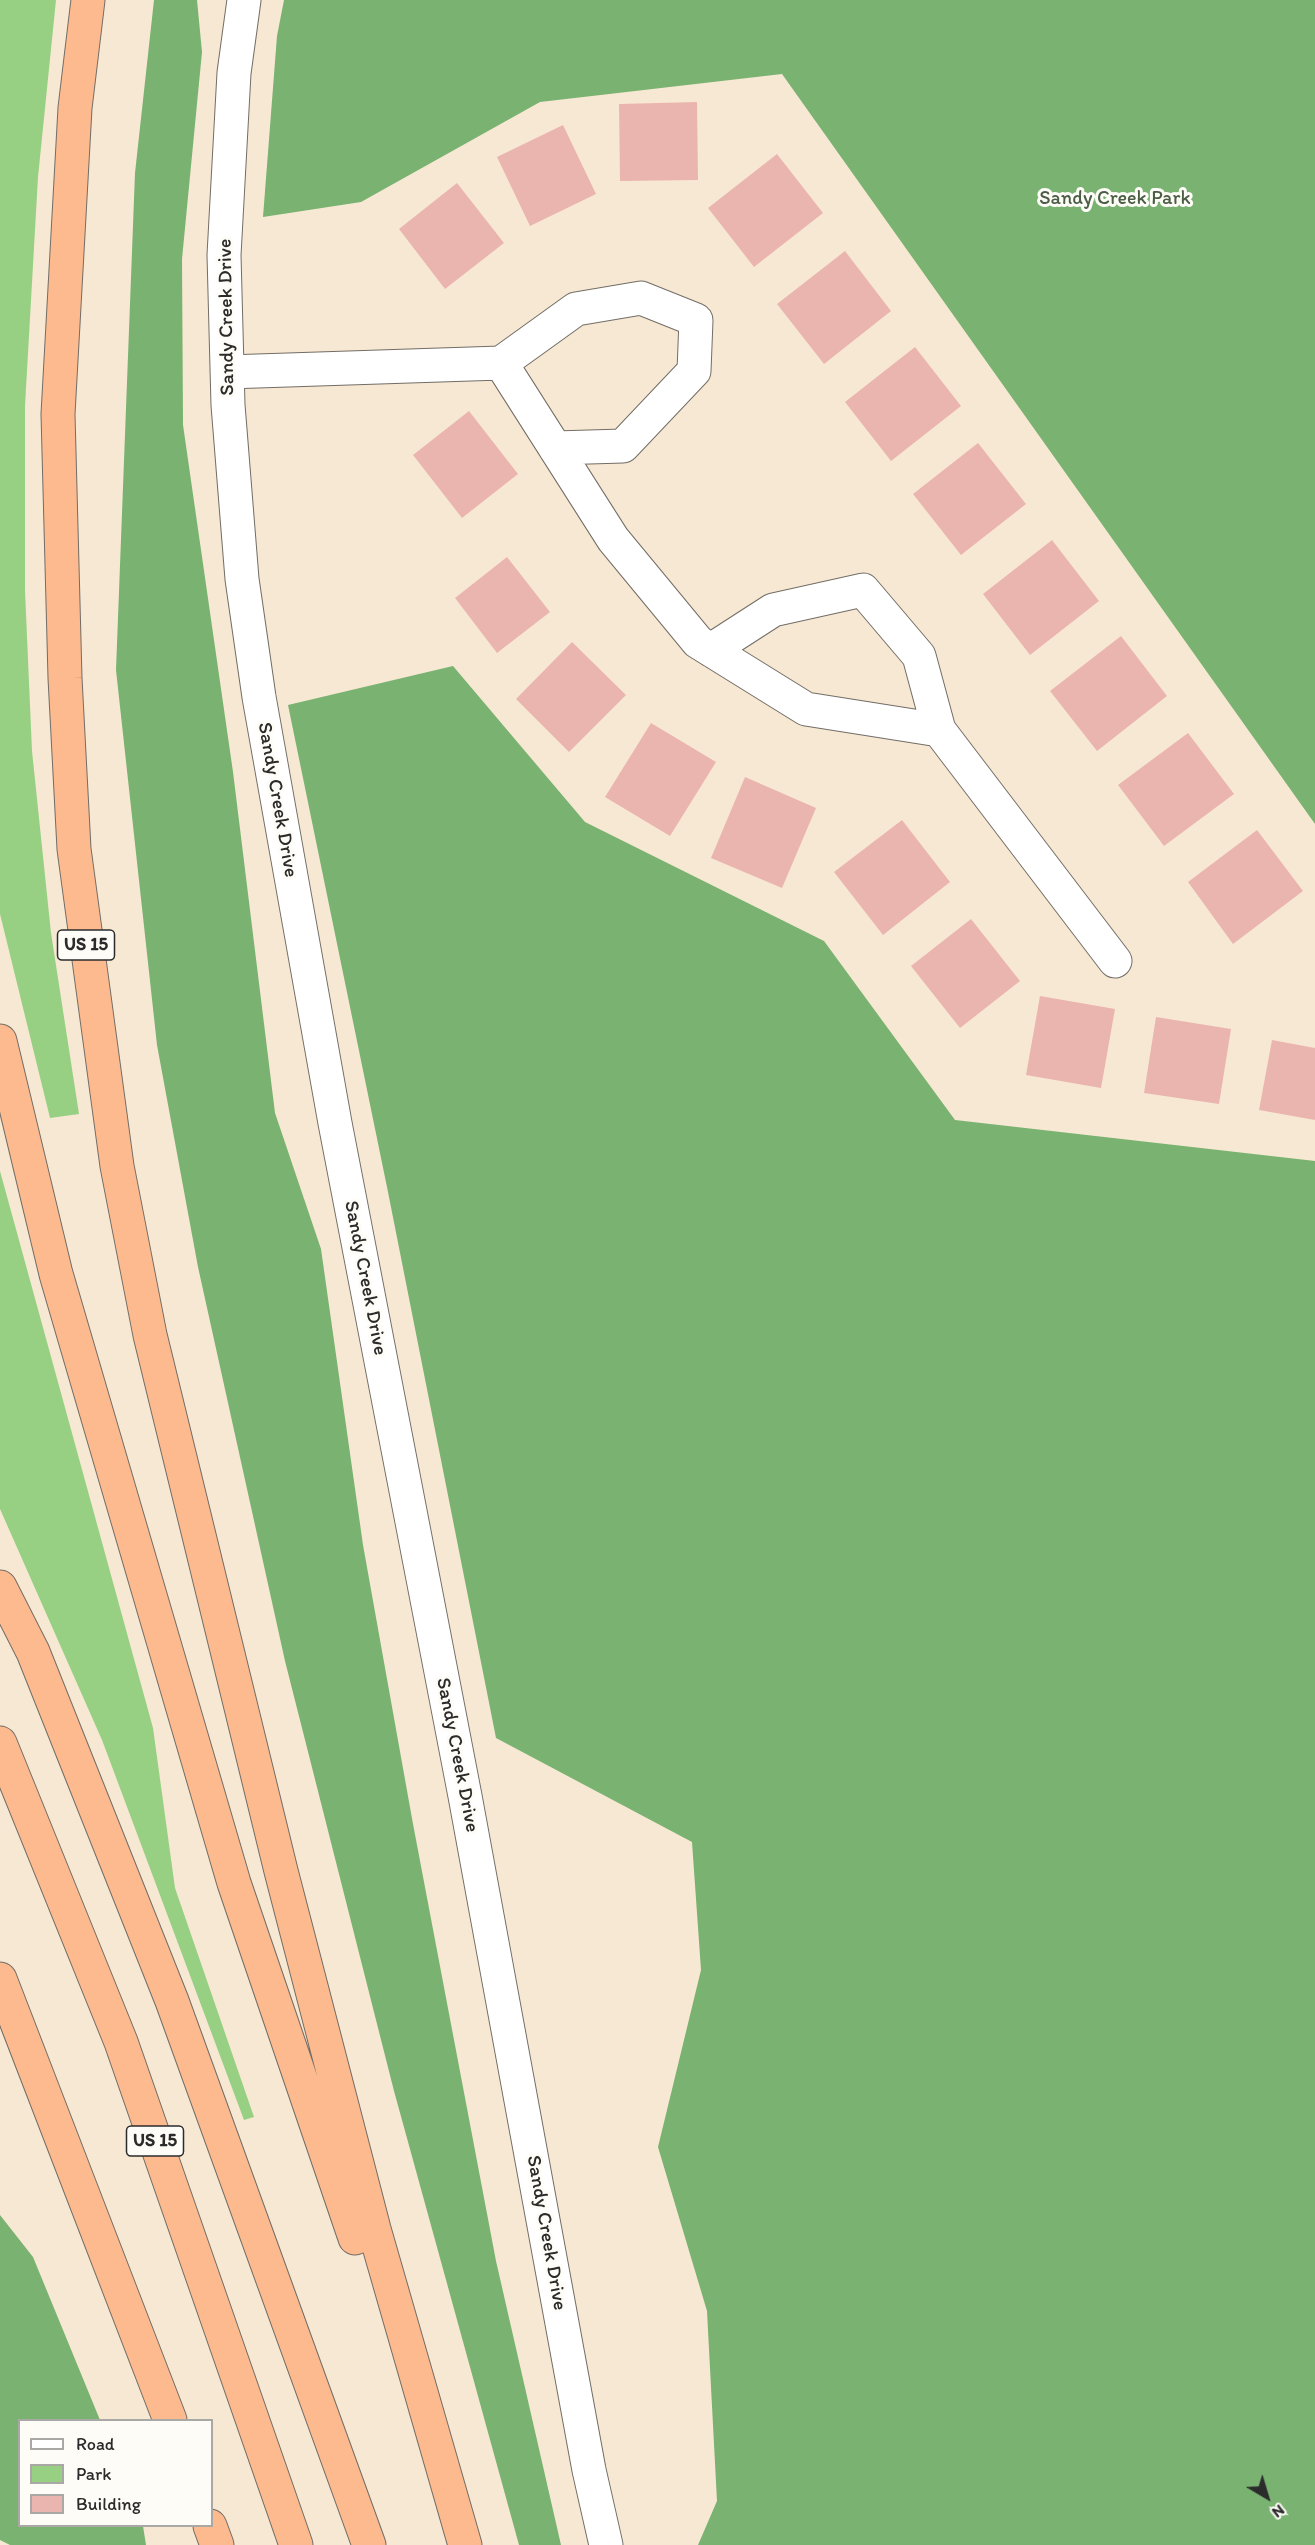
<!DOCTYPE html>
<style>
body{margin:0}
#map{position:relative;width:1315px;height:2545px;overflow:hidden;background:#f7e8d3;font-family:Itim,sans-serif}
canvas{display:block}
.legend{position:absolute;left:18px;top:2419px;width:195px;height:108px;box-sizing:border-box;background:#fdfcf7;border:2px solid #a9a8a5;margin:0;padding:8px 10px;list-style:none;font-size:18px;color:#2b2b2b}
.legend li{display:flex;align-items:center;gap:12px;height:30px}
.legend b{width:30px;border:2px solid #a9a8a5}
.north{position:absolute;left:1237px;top:2467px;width:60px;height:60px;-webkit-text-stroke:4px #fdfcf7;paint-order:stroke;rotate:142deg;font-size:16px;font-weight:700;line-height:24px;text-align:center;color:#2b2b2b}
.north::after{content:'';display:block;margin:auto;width:21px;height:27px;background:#2b2b2b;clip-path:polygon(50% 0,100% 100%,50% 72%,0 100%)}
</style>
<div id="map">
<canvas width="1315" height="2545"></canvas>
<ul class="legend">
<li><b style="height:8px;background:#fff"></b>Road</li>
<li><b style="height:16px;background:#97d083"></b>Park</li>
<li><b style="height:16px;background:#ebb5af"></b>Building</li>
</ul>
<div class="north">N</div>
</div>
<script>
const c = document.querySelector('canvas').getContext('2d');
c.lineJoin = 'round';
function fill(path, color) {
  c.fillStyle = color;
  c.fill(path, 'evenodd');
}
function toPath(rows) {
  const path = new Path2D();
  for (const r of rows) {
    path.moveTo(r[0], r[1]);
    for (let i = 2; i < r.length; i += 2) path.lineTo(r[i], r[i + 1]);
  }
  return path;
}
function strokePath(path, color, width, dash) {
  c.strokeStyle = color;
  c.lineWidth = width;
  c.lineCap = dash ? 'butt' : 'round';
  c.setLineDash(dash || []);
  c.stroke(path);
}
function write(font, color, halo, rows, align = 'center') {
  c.font = font + ' Itim,sans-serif';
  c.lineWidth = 6;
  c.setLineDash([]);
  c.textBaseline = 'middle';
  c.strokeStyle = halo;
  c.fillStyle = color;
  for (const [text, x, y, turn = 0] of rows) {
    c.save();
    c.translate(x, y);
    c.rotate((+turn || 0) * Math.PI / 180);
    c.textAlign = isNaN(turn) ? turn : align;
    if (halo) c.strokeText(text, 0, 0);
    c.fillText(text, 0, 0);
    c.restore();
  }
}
const green = toPath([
 [0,0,56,0,38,177,25,406,25,591,32,751,51,933,79,1114,50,1118,0,914],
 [0,1171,153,1728,175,1888,254,2117,244,2120,102,1740,0,1509]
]);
const forest = toPath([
 [154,0,197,0,202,52,182,259,183,425,233,772,275,1113,321,1249,363,1545,413,1824,496,2261,561,2545,519,2545,394,2091,285,1661,198,1267,157,1045,116,670,135,173],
 [284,0,1315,0,1315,824,782,74,540,102,361,202,263,217,277,36],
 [453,666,585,822,824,941,955,1120,1315,1161,1315,2545,698,2545,717,2501,707,2311,658,2147,701,1970,692,1842,496,1738,388,1192,288,705],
 [0,2215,33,2257,100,2420,20,2420,20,2526,143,2526,146,2545,10,2545,0,2540]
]);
const building = toPath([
 [697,102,698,180,620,181,619,104],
 [563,125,596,194,530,226,497,157],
 [777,154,823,213,754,267,708,208],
 [457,183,504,243,445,289,399,229],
 [845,251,891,311,824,364,777,304],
 [915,347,961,406,891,461,845,402],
 [469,411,518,474,462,518,413,455],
 [978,443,1026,504,961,555,913,494],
 [1052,540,1099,601,1030,655,983,594],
 [507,557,550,612,497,653,455,598],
 [1121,636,1167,696,1097,751,1050,691],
 [572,642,626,695,569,752,516,699],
 [651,723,716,762,670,836,605,797],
 [1188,733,1234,794,1164,846,1118,785],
 [745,777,816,808,782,888,711,858],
 [902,820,950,882,883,935,834,872],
 [1257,830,1303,891,1233,944,1188,882],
 [971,919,1020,981,960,1028,911,966],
 [1040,996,1115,1009,1101,1088,1026,1075],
 [1156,1017,1231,1029,1219,1104,1144,1093],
 [1272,1040,1315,1048,1315,1120,1259,1110]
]);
const minor = toPath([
 [244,0,234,73,224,255,228,405,242,579,259,697,335,1123,465,1796,589,2470,606,2545],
 [501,363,576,309,641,298,696,320,694,371,623,446,555,448],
 [227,372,501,363,613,539,698,642,806,709,939,730,1115,961],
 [711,650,773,610,863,590,919,656,939,730]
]);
const highway = toPath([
 [88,0,75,108,58,414,65,678,74,849,117,1166,150,1335,281,1871,374,2229,465,2545],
 [0,1041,56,1274,234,1883,355,2238],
 [0,1587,33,1652,172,2001,369,2545],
 [0,1743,121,2042,296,2545],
 [0,1979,170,2420],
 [210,2526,217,2545]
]);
const shields = [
 [86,945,57],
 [155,2141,57]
];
const shieldNames = [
 ["US 15",86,945],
 ["US 15",155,2141]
];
const parkNames = [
 ["Sandy Creek Park",1115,199]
];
const streetNames = [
 ["Sandy Creek Drive",227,317,-91],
 ["Sandy Creek Drive",277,800,80],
 ["Sandy Creek Drive",365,1278,79],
 ["Sandy Creek Drive",457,1755,79],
 ["Sandy Creek Drive",546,2233,80]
];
fill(green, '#97d083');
fill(forest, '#79b271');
fill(building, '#ebb5af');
strokePath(minor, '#726d66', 35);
strokePath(highway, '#726d66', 35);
strokePath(minor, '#fff', 33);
strokePath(highway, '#fcba8e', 33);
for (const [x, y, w] of shields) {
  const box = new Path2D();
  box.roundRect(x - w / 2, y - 15, w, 30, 4.5);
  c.fillStyle = '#fdfcf7';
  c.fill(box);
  strokePath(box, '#2b2b2b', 1.5);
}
write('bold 18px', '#2b2b2b', null, shieldNames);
write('20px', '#4b5d45', '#fdfcf7', parkNames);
write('20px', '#2b2b2b', '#fdfcf7', streetNames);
</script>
